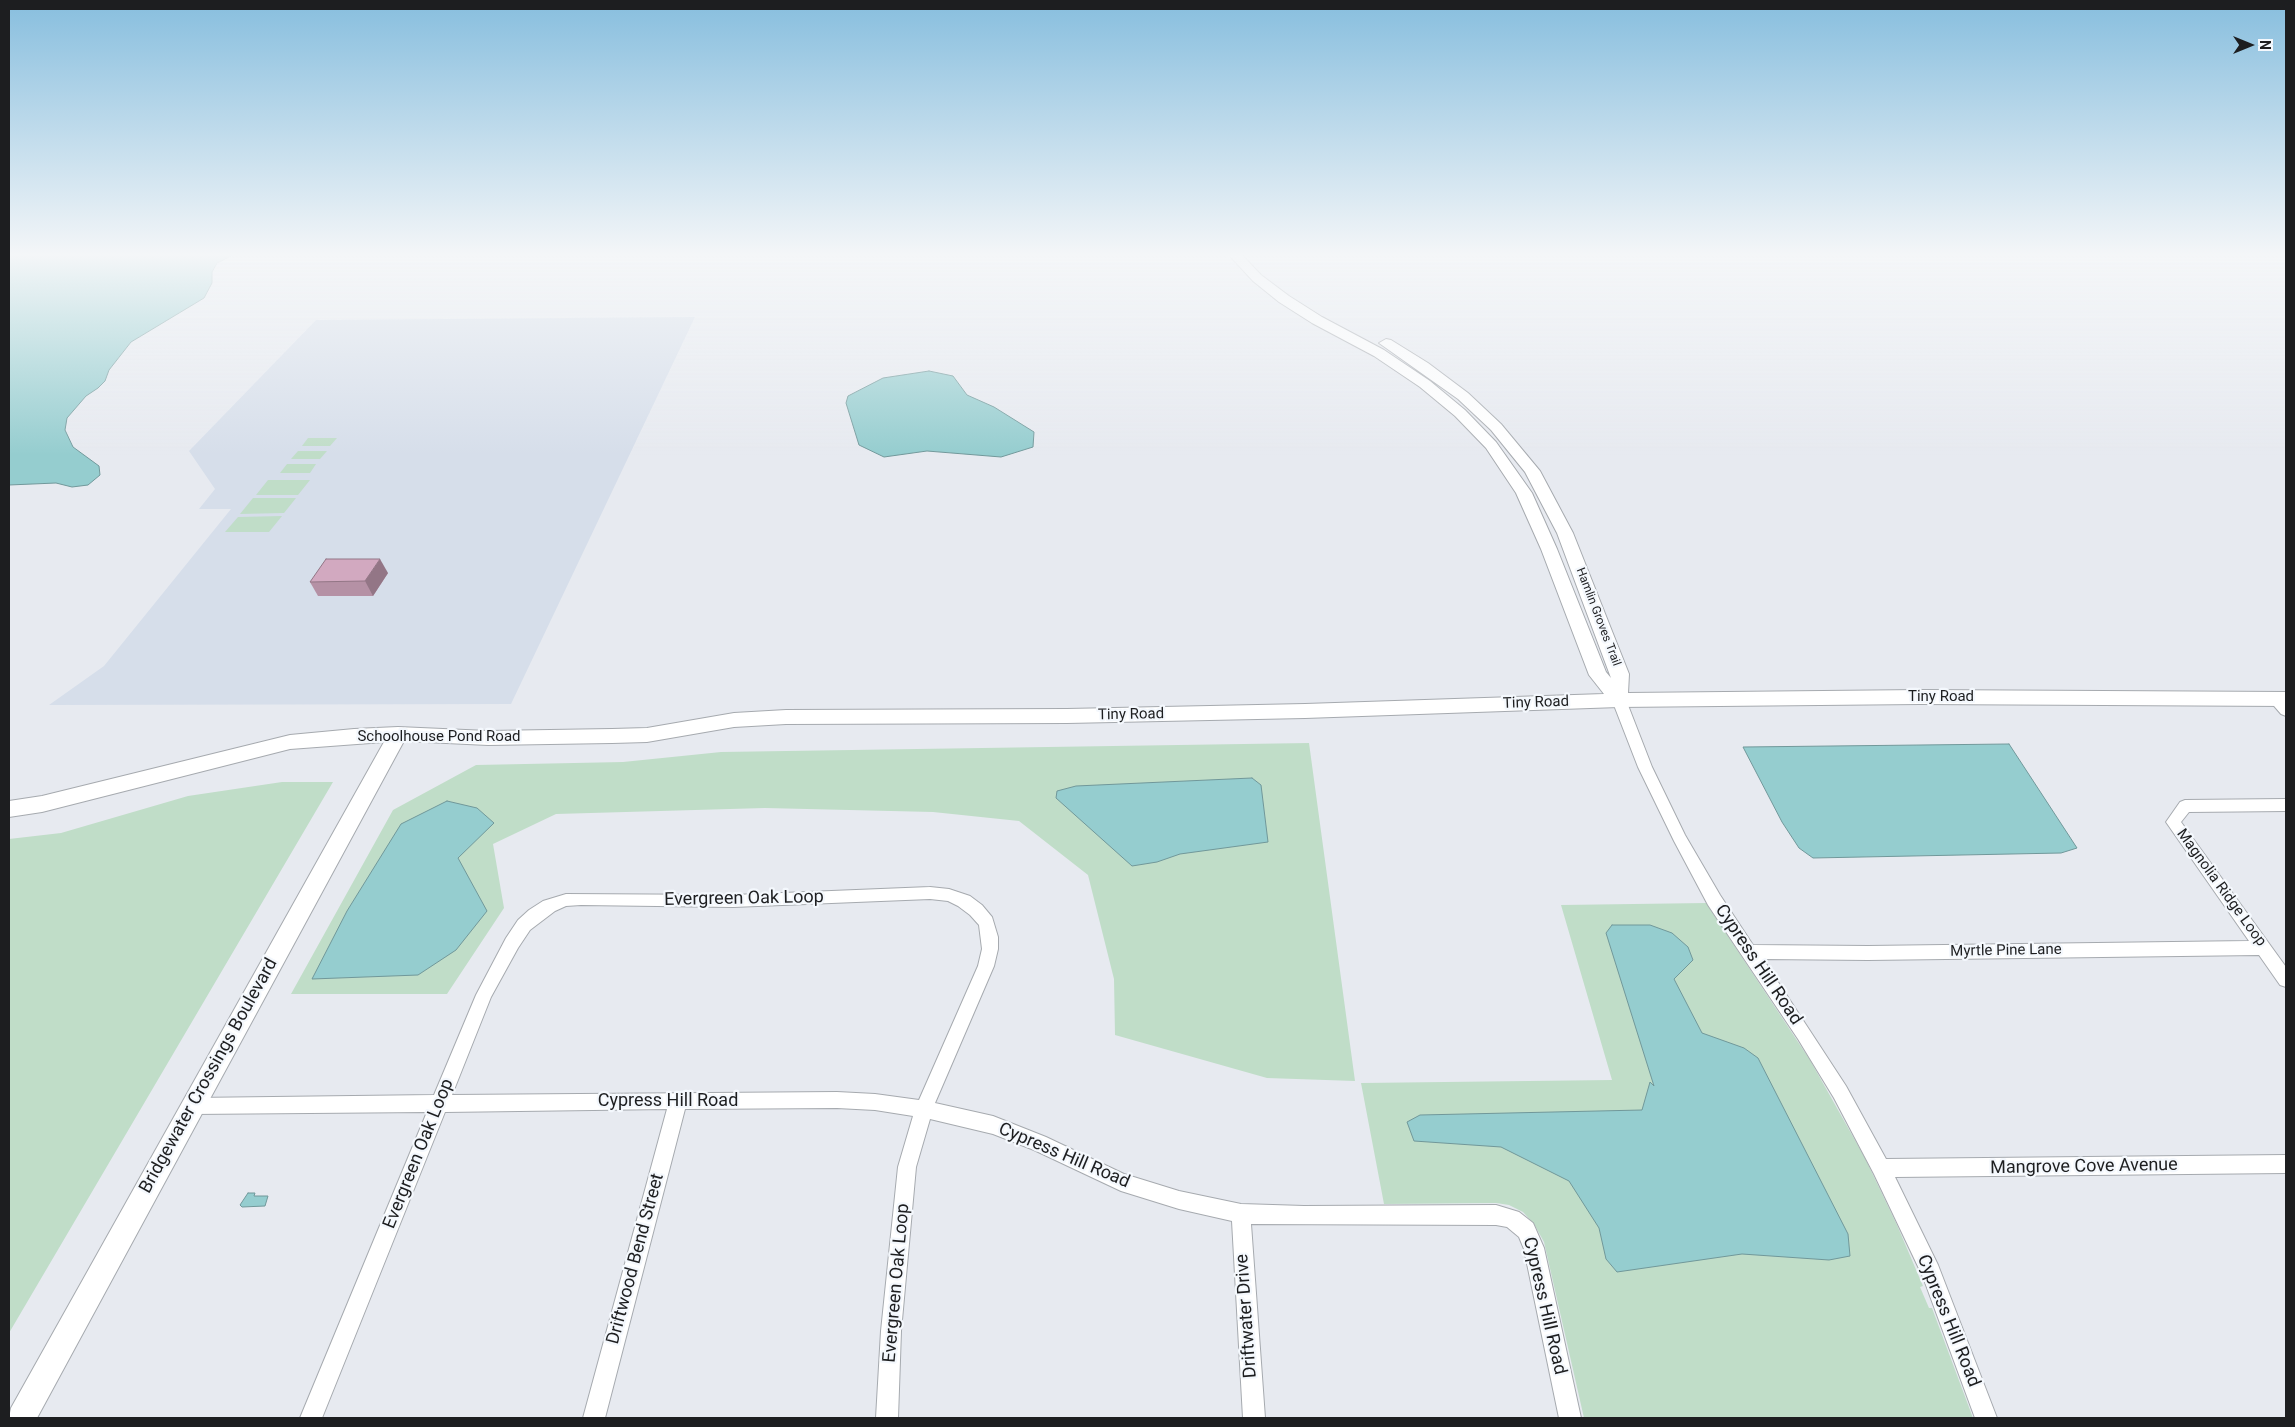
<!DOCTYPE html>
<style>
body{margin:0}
#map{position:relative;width:2295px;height:1427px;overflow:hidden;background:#e7eaf0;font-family:Roboto,sans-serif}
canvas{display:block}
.frame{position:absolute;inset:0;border:10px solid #1d1e20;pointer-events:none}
.north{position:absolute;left:2225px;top:20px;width:50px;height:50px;-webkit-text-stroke:4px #f4f8fd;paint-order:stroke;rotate:90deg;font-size:14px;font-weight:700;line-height:20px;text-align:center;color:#1d1e20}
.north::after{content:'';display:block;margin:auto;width:18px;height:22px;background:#1d1e20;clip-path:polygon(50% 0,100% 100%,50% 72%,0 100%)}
</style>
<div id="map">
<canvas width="2295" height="1427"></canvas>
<div class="frame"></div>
<div class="north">N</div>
</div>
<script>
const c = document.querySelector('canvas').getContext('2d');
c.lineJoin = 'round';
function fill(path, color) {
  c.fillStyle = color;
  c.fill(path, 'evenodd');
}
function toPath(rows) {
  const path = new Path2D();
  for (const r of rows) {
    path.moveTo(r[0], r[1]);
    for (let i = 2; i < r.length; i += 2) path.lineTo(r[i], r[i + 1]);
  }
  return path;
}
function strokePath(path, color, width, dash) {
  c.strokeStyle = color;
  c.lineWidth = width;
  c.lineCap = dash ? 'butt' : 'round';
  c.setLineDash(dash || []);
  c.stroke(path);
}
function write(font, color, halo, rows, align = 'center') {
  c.font = font + ' Roboto,sans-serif';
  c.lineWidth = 4.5;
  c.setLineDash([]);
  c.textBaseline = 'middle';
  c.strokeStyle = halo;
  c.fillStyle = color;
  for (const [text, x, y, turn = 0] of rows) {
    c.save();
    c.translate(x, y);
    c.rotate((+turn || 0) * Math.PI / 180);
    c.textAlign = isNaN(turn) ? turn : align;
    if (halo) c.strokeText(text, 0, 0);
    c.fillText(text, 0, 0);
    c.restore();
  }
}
const built = toPath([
 [695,317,511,704,49,705,104,666,231,509,199,509,215,489,189,451,316,320]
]);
const green = toPath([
 [308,438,337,438,330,446,302,446],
 [298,451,327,451,320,459,291,459],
 [287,464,316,464,310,473,280,473],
 [268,480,310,480,298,495,256,495],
 [253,498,296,498,284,513,240,514],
 [282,516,269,532,225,532,238,517],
 [1309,743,1355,1081,1267,1078,1115,1035,1114,979,1088,875,1019,821,933,812,765,808,556,814,493,844,504,908,447,994,291,994,393,810,476,765,623,762,721,752],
 [282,782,333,782,9,1333,9,839,61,833,188,796],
 [1706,903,1810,1060,1865,1158,1897,1225,1923,1286,1920,1287,1929,1308,1932,1308,1973,1418,1584,1418,1544,1242,1534,1224,1523,1212,1509,1205,1496,1203,1384,1204,1361,1083,1612,1080,1561,905]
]);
const water = toPath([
 [9,255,233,255,217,263,212,272,212,283,204,298,131,342,109,370,105,381,98,388,86,396,67,418,65,430,73,447,99,466,100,475,88,485,72,487,56,483,9,485,9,255],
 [929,371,953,376,967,395,994,407,1034,432,1033,447,1001,457,927,451,884,457,859,445,846,403,848,396,883,378,929,371],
 [2009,744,2077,848,2061,853,1813,858,1799,848,1782,822,1743,747,2009,744],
 [1252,778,1261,785,1268,842,1180,854,1157,862,1132,866,1056,798,1057,791,1076,786,1252,778],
 [447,801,477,808,494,823,458,858,487,911,456,950,418,975,312,979,347,911,401,824,447,801],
 [1612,925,1650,925,1672,933,1688,947,1693,960,1674,979,1702,1033,1744,1048,1758,1058,1848,1234,1850,1256,1829,1260,1742,1254,1617,1272,1606,1259,1599,1228,1569,1181,1501,1147,1414,1141,1407,1122,1420,1115,1642,1110,1650,1082,1654,1086,1606,933,1612,925],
 [248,1193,255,1193,254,1196,268,1196,265,1206,242,1207,240,1205,248,1193]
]);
const street = toPath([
 [2275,694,2280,696,2286,703,2286,716,2281,714,2268,699,2270,696,2275,694],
 [1619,695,1624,697,1626,700,1652,767,1685,835,1720,895,1753,945,1868,946,2249,941,2166,822,2180,802,2185,800,2286,799,2286,811,2189,812,2181,822,2286,967,2286,987,2280,985,2259,955,1868,960,1763,959,1846,1086,1886,1159,2286,1155,2286,1173,1895,1177,1938,1265,1997,1418,1975,1418,1923,1277,1874,1174,1834,1098,1798,1039,1708,905,1674,841,1638,767,1612,700,1614,697,1619,695],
 [930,887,949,889,970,896,982,905,992,917,998,937,998,949,994,966,935,1103,993,1116,1046,1137,1124,1174,1179,1191,1241,1204,1304,1206,1496,1205,1519,1212,1533,1223,1544,1248,1581,1418,1559,1418,1524,1249,1519,1237,1507,1227,1496,1225,1251,1224,1265,1418,1243,1418,1232,1221,1179,1209,1121,1191,1034,1150,993,1134,930,1119,916,1167,901,1331,898,1418,876,1418,881,1331,898,1167,913,1116,875,1110,837,1108,685,1109,605,1418,583,1418,667,1109,445,1112,322,1418,300,1418,427,1112,192,1114,186,1112,183,1106,186,1100,192,1098,434,1095,476,995,506,938,518,920,529,910,543,901,566,894,733,895,930,887],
 [930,899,948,901,958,906,970,915,979,925,982,949,978,966,919,1100,875,1094,837,1092,452,1095,491,997,518,948,530,930,555,911,566,906,581,905,733,907,930,899]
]);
const secondary = toPath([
 [1229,255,1242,255,1261,275,1289,296,1322,317,1384,350,1430,381,1465,410,1496,442,1532,493,1557,549,1606,672,1611,678,1557,533,1525,472,1491,430,1458,399,1379,343,1386,339,1391,340,1428,363,1468,393,1501,424,1540,471,1573,533,1629,674,1628,693,1920,690,2286,692,2286,706,1920,704,1619,707,1305,718,1067,723,786,724,734,727,647,742,612,743,488,745,404,741,37,1418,9,1418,11,1408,384,742,290,749,42,812,9,817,9,801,42,796,290,735,354,729,398,727,488,731,612,729,647,728,734,713,786,710,1067,709,1305,704,1604,694,1589,675,1541,549,1516,493,1486,448,1455,416,1420,387,1374,356,1312,323,1279,302,1253,281,1229,255]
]);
const wall = toPath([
 [388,573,373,596,318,596,310,582]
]);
const shadedWall = toPath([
 [380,559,388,573,373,596,365,581]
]);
const building = toPath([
 [326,559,380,559,365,581,310,582,326,559]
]);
const farStreetnames = [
 ["Hamlin Groves Trail",1598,617,69]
];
const streetNames = [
 ["Tiny Road",1941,697],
 ["Tiny Road",1536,703,-2],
 ["Tiny Road",1131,715,-1],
 ["Schoolhouse Pond Road",439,737],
 ["Magnolia Ridge Loop",2221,888,54],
 ["Myrtle Pine Lane",2006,951,-1]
];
const nearStreetnames = [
 ["Evergreen Oak Loop",744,899,-1],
 ["Cypress Hill Road",1758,965,56],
 ["Bridgewater Crossings Boulevard",209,1076,-61],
 ["Cypress Hill Road",668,1101],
 ["Evergreen Oak Loop",419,1154,-68],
 ["Cypress Hill Road",1064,1156,23],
 ["Mangrove Cove Avenue",2084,1167,-1],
 ["Driftwood Bend Street",636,1259,-75],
 ["Evergreen Oak Loop",897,1283,-85],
 ["Cypress Hill Road",1544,1306,77],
 ["Driftwater Drive",1247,1316,-94],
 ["Cypress Hill Road",1948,1321,68]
];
fill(built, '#d6deea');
fill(green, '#c0ddc8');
fill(water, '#95cdcf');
strokePath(water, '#71989a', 1);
strokePath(street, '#a6aaaf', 2);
strokePath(secondary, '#a6aaaf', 2);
fill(street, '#fff');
fill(secondary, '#fff');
fill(wall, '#b591a5');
fill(shadedWall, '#937686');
fill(building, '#d2a9c0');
strokePath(building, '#937686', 1);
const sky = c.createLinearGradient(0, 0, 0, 455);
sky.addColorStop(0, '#87bede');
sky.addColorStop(0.56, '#f4f6f8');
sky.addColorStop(1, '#f4f6f800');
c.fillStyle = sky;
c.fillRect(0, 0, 2295, 455);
write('12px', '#1d1e20', '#f4f8fd', farStreetnames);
write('15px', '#1d1e20', '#f4f8fd', streetNames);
write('18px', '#1d1e20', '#f4f8fd', nearStreetnames);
</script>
